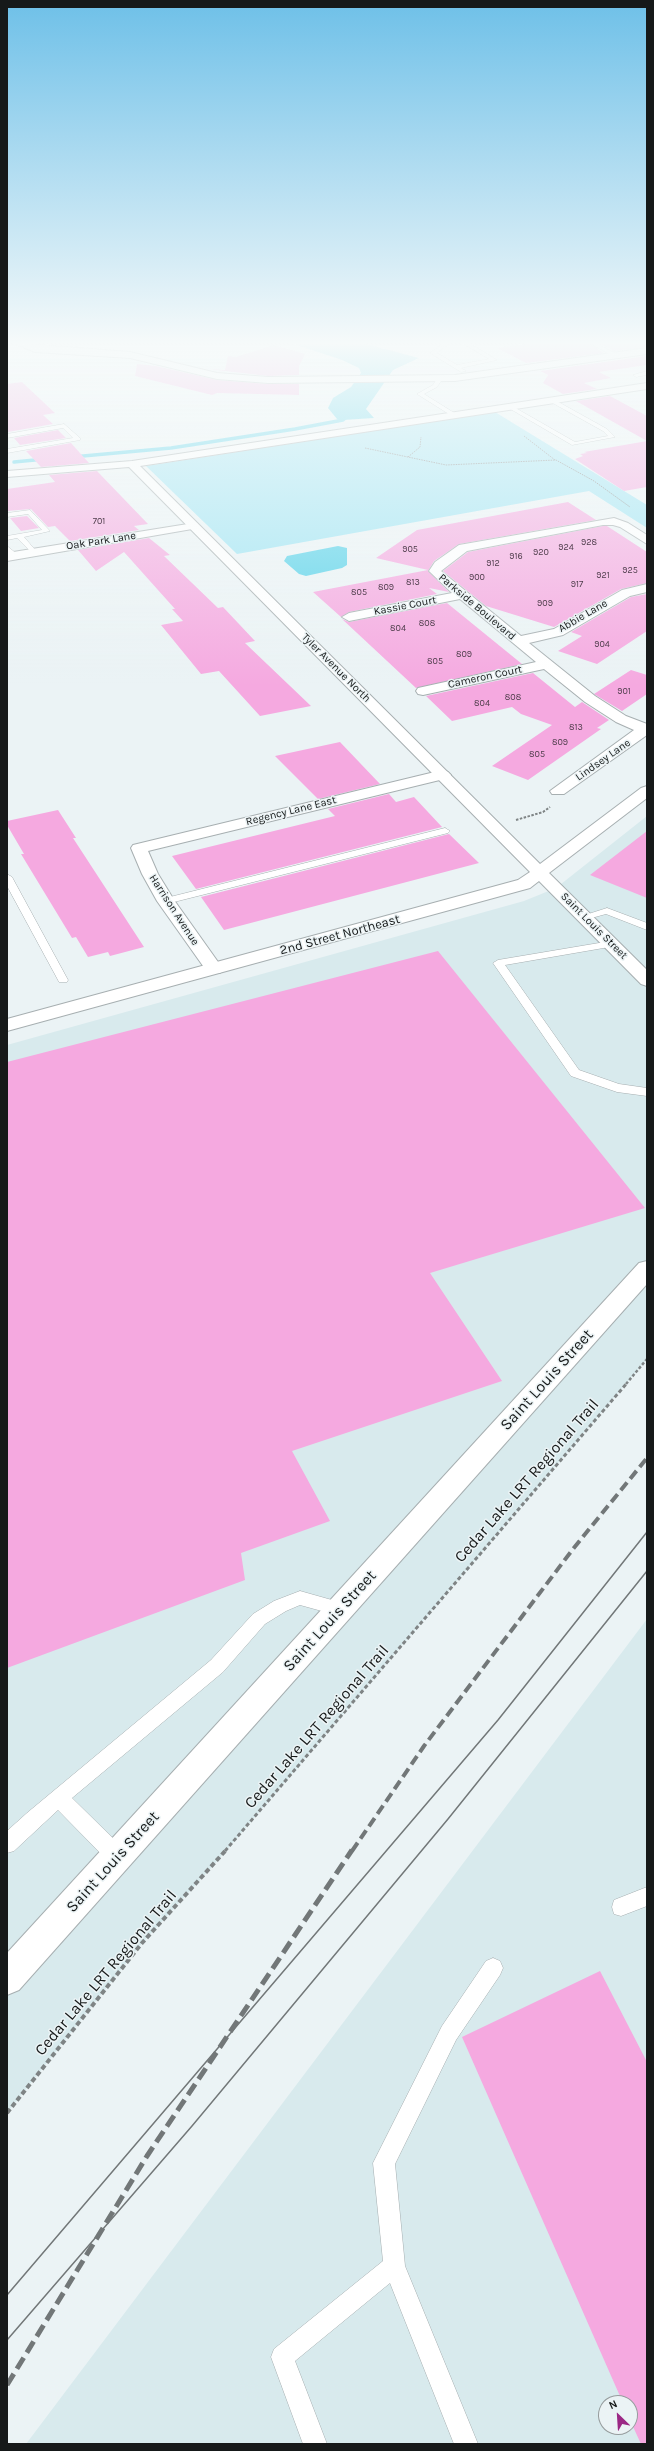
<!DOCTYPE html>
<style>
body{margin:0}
#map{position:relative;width:654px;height:2451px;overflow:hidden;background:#ebf3f5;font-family:Karla,sans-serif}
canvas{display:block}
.frame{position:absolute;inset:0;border:8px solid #161919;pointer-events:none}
.north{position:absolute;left:598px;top:2395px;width:40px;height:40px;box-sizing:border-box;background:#ebf3f5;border:1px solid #969c9d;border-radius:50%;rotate:335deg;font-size:11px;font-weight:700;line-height:16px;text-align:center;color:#161919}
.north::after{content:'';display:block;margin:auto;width:14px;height:18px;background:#9b2885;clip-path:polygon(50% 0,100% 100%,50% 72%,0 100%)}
</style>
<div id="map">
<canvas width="654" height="2451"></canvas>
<div class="frame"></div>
<div class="north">N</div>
</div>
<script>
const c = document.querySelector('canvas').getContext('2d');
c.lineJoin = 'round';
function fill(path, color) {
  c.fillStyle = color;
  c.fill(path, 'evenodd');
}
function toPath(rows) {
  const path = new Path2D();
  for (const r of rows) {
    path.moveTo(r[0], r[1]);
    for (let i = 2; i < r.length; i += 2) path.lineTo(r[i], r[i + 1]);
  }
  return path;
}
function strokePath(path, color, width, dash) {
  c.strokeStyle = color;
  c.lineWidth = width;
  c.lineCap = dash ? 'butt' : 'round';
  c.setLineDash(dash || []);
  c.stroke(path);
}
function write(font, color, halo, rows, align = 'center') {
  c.font = font + ' Karla,sans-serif';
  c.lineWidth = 3;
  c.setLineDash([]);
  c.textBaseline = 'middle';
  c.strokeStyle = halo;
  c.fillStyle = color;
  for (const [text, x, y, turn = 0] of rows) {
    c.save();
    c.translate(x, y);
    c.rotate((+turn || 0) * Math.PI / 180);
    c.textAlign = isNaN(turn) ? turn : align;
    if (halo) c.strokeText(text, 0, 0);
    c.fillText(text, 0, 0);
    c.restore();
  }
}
const built = toPath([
 [647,816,647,1359,212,1867,142,1943,7,2113,7,1045,524,901,556,888],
 [647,1619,647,2444,26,2444],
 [606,2403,630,2403,630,2427,606,2427]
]);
const green = toPath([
 [495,412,647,505,647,528,589,491,237,554,146,466]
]);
const water = toPath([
 [291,343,362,343,419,358,393,370,366,409,374,418,343,420,337,419,328,408,333,398,351,387,361,373,359,368,342,360],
 [338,546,347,548,347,565,342,568,306,576,299,574,284,561,287,556]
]);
const stream = toPath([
 [72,457,171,448,295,429,343,420,351,413],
 [14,462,45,459]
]);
const building = toPath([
 [532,343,588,343,604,353,526,363,497,348],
 [599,343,647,343,647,347,614,351],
 [274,345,305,354,299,366,299,375,268,376,208,369,225,370,228,356,236,357],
 [647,356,647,365,599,372,611,378,584,383,597,389,563,394,543,383,548,375,540,371],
 [137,364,156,366,217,380,268,384,299,384,299,395,217,393,212,395,135,376],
 [22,382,55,413,43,415,53,424,8,432,7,384],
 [610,396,647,416,647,487,624,491,575,459,583,456,580,454,587,453,584,452,647,441,576,401],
 [58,430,66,438,20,445,14,438],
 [71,443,89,463,41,467,26,451],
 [97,471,148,524,134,526,139,530,70,541,55,526,48,527,31,509,7,511,7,489,55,482,49,475],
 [568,502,596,520,459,544,434,561,428,571,449,592,429,588,437,594,349,612,341,617,313,592,428,570,376,558,417,530],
 [27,516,39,528,21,531,10,518],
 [603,526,607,526,647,552,647,583,621,589,554,627,486,606,443,571,468,552],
 [149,538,170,555,164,556,218,608,223,607,255,641,245,643,311,706,260,716,219,671,201,674,161,625,183,621,172,609,175,609,124,552,96,571,78,550],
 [647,594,647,631,597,664,558,651,582,636,571,632,631,597],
 [447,603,522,664,416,688,342,619,349,622],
 [631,670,647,675,647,694,622,711,594,694],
 [533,673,575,707,582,702,609,720,597,728,601,729,528,780,492,766,552,725,521,714,512,707,452,721,426,696],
 [340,742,380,784,318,799,275,756],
 [389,794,396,802,414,797,442,827,196,889,172,856,335,816,328,809],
 [58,810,76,838,73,838,144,947,110,956,108,952,88,957,76,937,72,938,21,854,24,854,7,825,7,821],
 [647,831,647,898,590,875],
 [449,834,479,863,224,930,201,897],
 [438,951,645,1208,430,1273,502,1381,292,1451,330,1521,241,1553,245,1580,7,1668,7,1062],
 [600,1971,647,2062,647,2444,641,2444,630,2420,630,2403,623,2403,462,2037]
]);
const pathFar4 = toPath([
 [524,436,555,460],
 [365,448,446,465,556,460,594,481,630,507],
 [408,457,420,447,421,437]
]);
const pathFar3 = toPath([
 [516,820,543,812,550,807]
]);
const pathFar2 = toPath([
 [626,1384,647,1359]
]);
const pathFar1 = toPath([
 [225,1851,627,1383]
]);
const path = toPath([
 [7,2113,142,1943,226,1850]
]);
const service = toPath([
 [443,343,450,343,437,353,457,365,489,359,462,343,469,343,497,360,461,368,466,371,461,372,430,353,443,343],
 [589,343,596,343,618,355,613,356,589,343],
 [647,371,647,375,636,377,633,375,647,371],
 [438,377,443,378,437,387,424,394,456,414,456,416,452,416,417,394,433,385,438,377],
 [549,399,553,399,607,429,615,437,572,445,507,407,512,406,575,442,608,436,603,431,549,401,549,399],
 [64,424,80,438,80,440,7,453,7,449,73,438,63,428,7,438,7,434,64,424],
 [30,510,50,531,24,537,37,552,33,554,17,538,7,540,7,536,42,530,28,514,7,517,7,513,30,510],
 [7,546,17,554,17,558,11,558,7,552,7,546],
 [445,828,450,831,448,833,166,904,161,901,162,899,445,828],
 [7,874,12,877,68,980,67,982,59,982,58,980,7,886,7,874],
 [607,908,647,923,647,930,606,914,584,920,579,917,607,908],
 [611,941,615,942,615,946,505,965,579,1070,619,1084,647,1088,647,1096,617,1092,571,1076,493,963,498,960,611,941],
 [300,1591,346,1604,348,1609,346,1614,340,1616,300,1605,286,1611,265,1624,223,1672,72,1798,125,1850,127,1857,125,1864,118,1866,111,1864,58,1810,14,1851,7,1853,7,1831,27,1813,211,1660,253,1614,274,1601,300,1591],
 [647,1887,647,1906,621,1916,614,1914,612,1907,614,1900,647,1887],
 [493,1958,500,1961,503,1968,500,1975,456,2040,395,2164,405,2266,478,2444,454,2444,390,2283,295,2361,327,2444,303,2444,271,2357,274,2349,383,2261,373,2163,442,2026,486,1961,493,1958]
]);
const minor = toPath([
 [14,343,130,352,217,373,268,377,455,375,647,348,647,354,455,381,268,383,217,379,130,358,35,352,14,343],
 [614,518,628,523,647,535,647,544,620,527,613,525,603,525,467,551,441,571,521,636,554,629,622,590,647,584,647,592,630,596,563,635,529,643,595,696,626,716,647,724,647,735,564,794,552,794,550,791,634,730,616,722,585,702,544,669,423,695,418,694,416,691,418,688,536,662,460,599,349,621,342,617,349,613,452,593,429,571,435,562,459,545,614,518],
 [194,523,198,524,198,528,7,561,7,553,194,523],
 [443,770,448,772,451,775,448,778,148,851,158,874,174,900,223,969,220,973,208,973,157,901,142,874,131,848,133,845,443,770]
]);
const tertiary = toPath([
 [647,383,647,389,140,466,540,864,641,788,647,786,647,798,549,873,647,970,647,986,641,984,539,881,530,888,7,1031,7,1019,518,880,530,872,129,467,7,477,7,471,132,461,647,383],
 [647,1261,647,1284,19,1990,7,1995,7,1953,639,1263,647,1261]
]);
const tram = toPath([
 [7,2295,498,1720,647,1532],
 [7,2340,192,2126,448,1819,647,1571]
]);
const railFar1 = toPath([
 [352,1851,424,1746,573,1549,647,1458]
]);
const rail = toPath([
 [7,2385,147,2156,352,1850]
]);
const farNumbernames = [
 ["701",99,521],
 ["928",589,542],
 ["924",566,547],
 ["905",410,549],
 ["920",541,552],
 ["916",516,556],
 ["912",493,563],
 ["925",630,570],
 ["921",603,575],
 ["900",477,577],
 ["813",413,582],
 ["917",577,584],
 ["809",386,587],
 ["805",359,592],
 ["909",545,603],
 ["808",427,623],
 ["804",398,628],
 ["904",602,644],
 ["809",464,654],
 ["805",435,661],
 ["901",624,691],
 ["808",513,697],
 ["804",482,703],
 ["813",576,727],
 ["809",560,742],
 ["805",537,754]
];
const farStreetnames = [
 ["Oak Park Lane",101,541,-9],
 ["Kassie Court",405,606,-11],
 ["Parkside Boulevard",477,607,40],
 ["Abbie Lane",583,616,-30],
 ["Tyler Avenue North",336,668,45],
 ["Cameron Court",485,677,-12],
 ["Lindsey Lane",603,760,-35],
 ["Regency Lane East",291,811,-14],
 ["Harrison Avenue",174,910,57],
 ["Saint Louis Street",594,926,45]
];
const streetNames = [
 ["2nd Street Northeast",340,935,-15]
];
const nearStreetnames = [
 ["Saint Louis Street",547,1380,-48],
 ["Cedar Lake LRT Regional Trail",527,1481,-49],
 ["Saint Louis Street",330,1621,-48],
 ["Cedar Lake LRT Regional Trail",317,1727,-49],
 ["Saint Louis Street",113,1862,-48],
 ["Cedar Lake LRT Regional Trail",106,1973,-50]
];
fill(built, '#d8eaed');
fill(green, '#9ee4f3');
fill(water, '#57d2e9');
strokePath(stream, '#57d2e9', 3.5);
fill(building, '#f5a9e0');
strokePath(service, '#a7afb1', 1);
strokePath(minor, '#a7afb1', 2);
strokePath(tertiary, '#a7afb1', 2);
strokePath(pathFar4, '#7f8485', 1, [1.5, 1]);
strokePath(pathFar3, '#7f8485', 2, [2.5, 1.5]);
strokePath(pathFar2, '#7f8485', 2.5, [3, 2]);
strokePath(pathFar1, '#7f8485', 3, [4, 2.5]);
strokePath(path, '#7f8485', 4, [5, 3]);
fill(service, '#fff');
fill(minor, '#fff');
fill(tertiary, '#fff');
strokePath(tram, '#727778', 1.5);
strokePath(railFar1, '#727778', 4, [10, 5]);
strokePath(rail, '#727778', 5, [13, 6]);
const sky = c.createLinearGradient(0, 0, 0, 686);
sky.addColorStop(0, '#6ec0e8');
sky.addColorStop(0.5, '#f6fafa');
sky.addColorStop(1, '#f6fafa00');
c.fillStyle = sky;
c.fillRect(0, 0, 654, 686);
write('9px', '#4e3d4b', null, farNumbernames);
write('11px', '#161919', '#ebf3f5', farStreetnames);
write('13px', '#161919', '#ebf3f5', streetNames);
write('16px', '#161919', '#ebf3f5', nearStreetnames);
</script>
